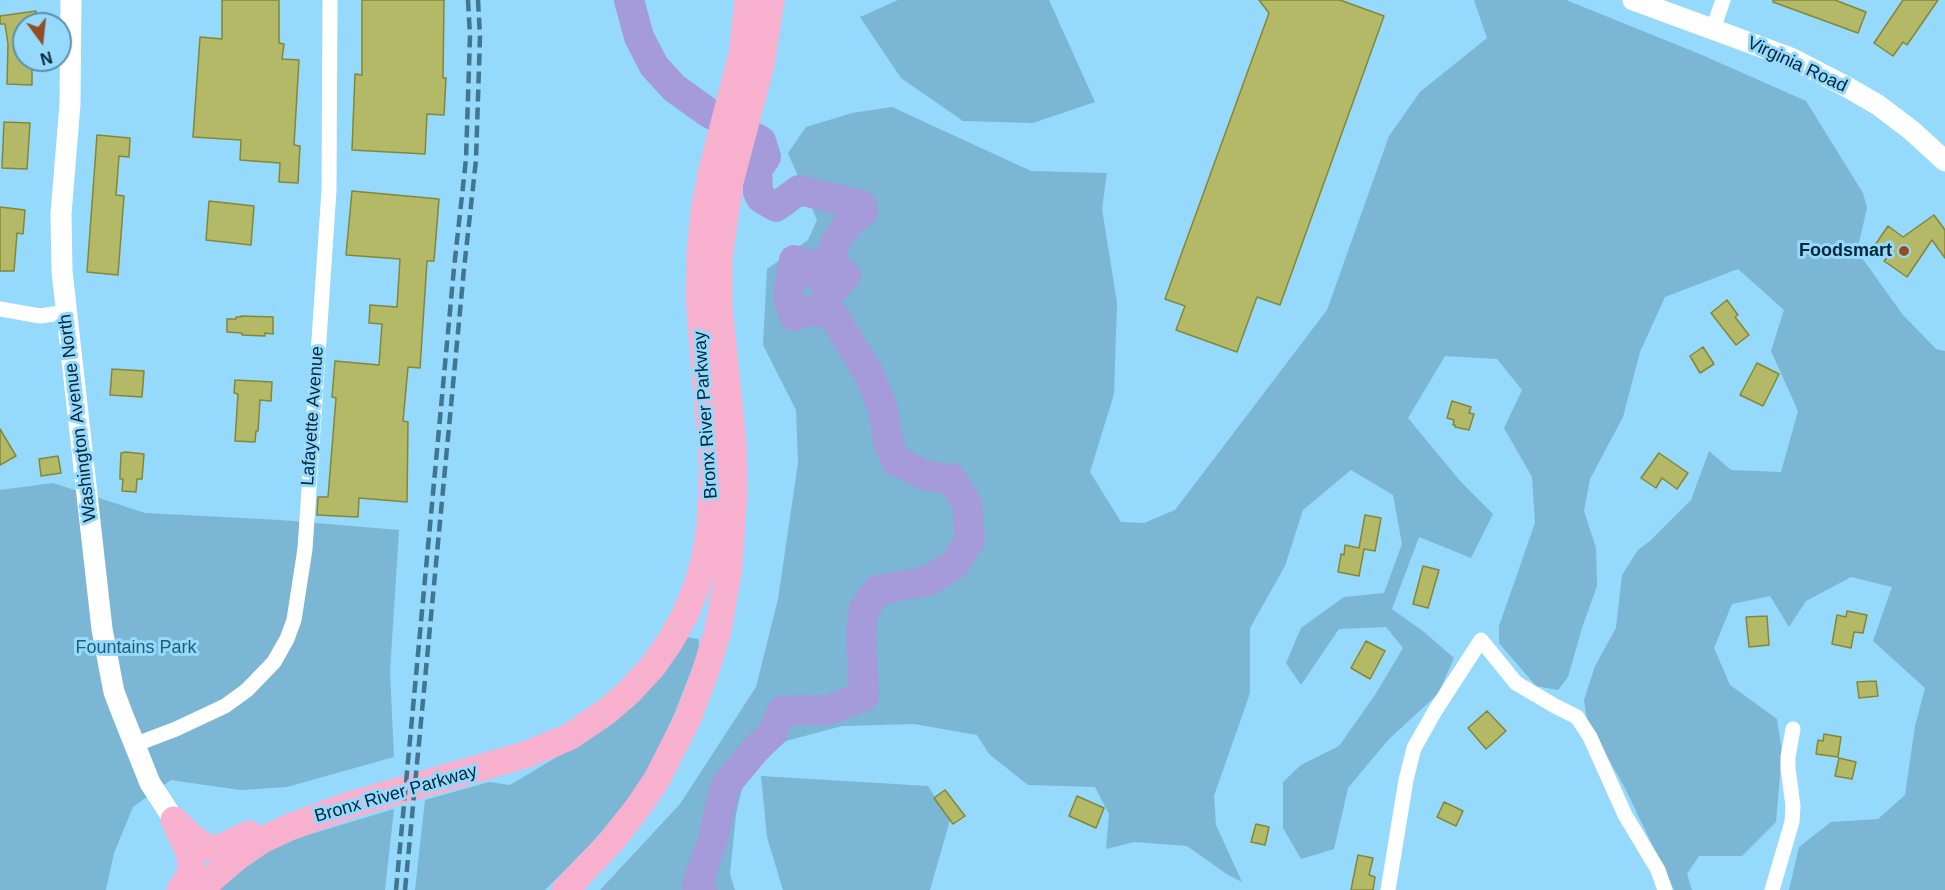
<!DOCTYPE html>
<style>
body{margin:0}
#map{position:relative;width:1945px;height:890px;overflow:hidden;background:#95d9fc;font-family:Arial,sans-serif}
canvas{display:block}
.north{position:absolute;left:12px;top:12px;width:60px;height:60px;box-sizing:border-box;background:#95d9fc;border:2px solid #5991ad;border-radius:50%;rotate:165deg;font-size:16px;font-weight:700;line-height:24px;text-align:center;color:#002637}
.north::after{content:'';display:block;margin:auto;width:21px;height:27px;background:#924e21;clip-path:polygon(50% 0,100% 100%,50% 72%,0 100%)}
</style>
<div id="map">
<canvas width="1945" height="890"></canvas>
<div class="north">N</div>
</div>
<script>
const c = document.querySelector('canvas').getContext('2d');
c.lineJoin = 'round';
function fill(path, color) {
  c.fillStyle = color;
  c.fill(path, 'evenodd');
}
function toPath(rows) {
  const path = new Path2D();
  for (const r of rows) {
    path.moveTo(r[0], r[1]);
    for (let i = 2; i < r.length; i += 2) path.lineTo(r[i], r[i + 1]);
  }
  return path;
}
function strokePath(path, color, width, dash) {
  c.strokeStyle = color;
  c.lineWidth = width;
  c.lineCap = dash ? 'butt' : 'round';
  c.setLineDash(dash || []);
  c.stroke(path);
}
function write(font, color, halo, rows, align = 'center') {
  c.font = font + ' Arial,sans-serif';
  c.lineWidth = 6;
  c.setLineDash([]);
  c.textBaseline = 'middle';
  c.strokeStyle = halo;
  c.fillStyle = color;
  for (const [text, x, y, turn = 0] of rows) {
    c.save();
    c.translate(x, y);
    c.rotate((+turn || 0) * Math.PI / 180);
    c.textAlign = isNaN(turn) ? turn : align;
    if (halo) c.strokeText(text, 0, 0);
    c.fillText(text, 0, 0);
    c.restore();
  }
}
const green = toPath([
 [898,0,1049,0,1095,102,1033,123,963,121,901,78,860,17],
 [1474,0,1566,0,1702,55,1806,101,1863,193,1867,208,1857,251,1903,315,1936,349,1945,351,1945,890,1789,890,1799,847,1831,822,1878,819,1905,795,1915,726,1925,688,1873,641,1892,587,1851,577,1806,601,1789,627,1770,596,1732,604,1714,648,1730,685,1777,719,1782,752,1776,822,1742,856,1699,856,1687,874,1692,890,1674,890,1625,788,1587,721,1584,700,1595,666,1616,628,1622,575,1638,550,1651,540,1691,500,1709,451,1731,470,1781,472,1798,411,1771,351,1784,310,1738,269,1665,297,1640,352,1623,417,1590,479,1584,511,1596,548,1597,586,1582,628,1568,677,1558,690,1536,686,1499,643,1499,626,1535,523,1532,477,1504,428,1522,390,1497,359,1445,356,1408,418,1461,482,1493,514,1471,558,1419,537,1392,609,1424,632,1454,658,1438,694,1388,740,1348,788,1334,849,1301,859,1283,828,1283,782,1301,765,1339,746,1375,695,1403,648,1386,627,1339,629,1301,685,1286,663,1301,628,1344,597,1384,593,1402,544,1393,495,1351,470,1303,510,1285,566,1250,628,1250,693,1214,796,1216,825,1242,882,1228,875,1187,846,1134,842,1106,849,1109,814,1095,787,1028,785,989,754,977,735,914,724,842,726,786,741,745,777,736,814,730,874,735,890,600,890,680,804,756,687,778,599,798,463,796,410,763,345,767,269,808,240,817,220,788,153,806,127,852,113,892,107,1031,171,1107,173,1102,209,1117,303,1114,394,1090,472,1121,522,1144,523,1175,510,1327,310,1389,136,1420,92,1487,38],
 [53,483,145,513,280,520,399,530,390,672,394,757,287,787,240,790,171,780,133,807,114,853,106,890,0,890,0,490],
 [687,637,698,639,700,648,673,717,642,783,592,843,545,890,415,890,425,800,489,782,510,785,612,724,653,683],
 [761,776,928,786,950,820,930,890,783,890,767,837],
 [394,809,385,890,215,890,222,883,281,843]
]);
const river = toPath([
 [629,0,639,37,654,66,674,88,709,113,761,141,766,157,757,170,758,192,761,198,776,207,799,190,861,205,863,212,849,223,836,241,829,261,846,275,832,291,806,263,794,260,788,297,794,316,810,310,833,315,869,374,883,409,888,441,896,461,927,476,952,479,967,504,970,539,955,564,928,581,878,590,864,609,861,632,864,696,828,710,782,711,773,732,755,750,725,786,713,840,697,884,702,890]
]);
const building = toPath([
 [222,0,279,0,279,43,284,44,282,59,299,60,294,145,300,146,298,183,279,182,280,163,240,160,241,140,193,137,200,37,222,39,222,0],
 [362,0,444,0,443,78,446,78,444,115,427,114,425,154,352,150,355,74,362,75,362,0],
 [1259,0,1340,0,1384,16,1280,305,1257,297,1237,352,1176,330,1185,306,1165,299,1269,13,1259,0],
 [1773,0,1835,0,1866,12,1858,33,1773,2,1773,0],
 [1903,0,1938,0,1907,45,1903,42,1893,56,1874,43,1903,0],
 [36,11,38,24,24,24,24,60,32,60,32,85,7,84,8,44,5,24,0,24,0,16,36,11],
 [4,122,30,123,27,169,2,168,4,122],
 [97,135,130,138,129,157,119,156,116,195,124,196,118,275,87,272,97,135],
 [352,191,439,199,434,261,427,261,420,368,408,367,403,421,408,422,407,502,359,498,358,517,317,515,318,497,328,497,336,398,332,397,335,361,379,365,382,324,369,323,370,305,397,307,400,259,346,255,352,191],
 [209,201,254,206,251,245,206,240,209,201],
 [0,207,25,210,23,234,17,233,14,271,0,271,0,207],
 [1934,215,1945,230,1945,258,1932,240,1907,277,1884,261,1889,255,1875,245,1888,226,1903,237,1934,215],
 [1727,300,1738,315,1735,317,1749,335,1736,345,1711,313,1727,300],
 [241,316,273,317,273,334,265,333,265,336,242,335,242,333,227,332,227,319,236,319,236,317,241,317,241,316],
 [1703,347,1714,364,1700,373,1690,356,1703,347],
 [1757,363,1779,374,1763,406,1740,395,1757,363],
 [112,369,144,371,142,397,110,395,112,369],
 [235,380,272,382,271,401,260,400,258,431,256,431,255,442,235,441,238,394,234,393,235,380],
 [1452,401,1471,407,1469,413,1474,414,1469,430,1455,427,1455,425,1453,425,1454,420,1447,418,1452,401],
 [0,429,16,456,0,465,0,429],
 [126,452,144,454,142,479,137,479,136,492,122,491,123,479,120,479,120,475,121,453,126,452],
 [1659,453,1688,473,1677,489,1662,478,1656,488,1641,478,1659,453],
 [58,456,61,473,41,476,39,459,58,456],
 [1365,515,1381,518,1375,551,1364,549,1359,576,1338,572,1341,554,1344,555,1345,545,1359,548,1365,515],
 [1423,566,1439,570,1428,608,1413,604,1423,566],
 [1847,611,1867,615,1863,633,1854,632,1851,648,1832,644,1837,615,1846,617,1847,611],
 [1767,616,1769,645,1749,647,1746,617,1767,616],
 [1366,641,1385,651,1370,679,1351,668,1366,641],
 [1876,681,1878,696,1859,698,1857,682,1876,681],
 [1487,711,1506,731,1486,749,1468,728,1487,711],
 [1824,734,1841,737,1838,757,1816,754,1818,740,1823,741,1824,734],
 [1839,758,1856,762,1852,779,1835,776,1839,758],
 [945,790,965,816,953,824,934,798,945,790],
 [1077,796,1104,808,1096,828,1069,816,1077,796],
 [1444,802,1463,811,1456,826,1437,817,1444,802],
 [1256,824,1269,827,1265,845,1251,842,1256,824],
 [1358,855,1373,858,1369,875,1375,877,1373,890,1351,890,1358,855]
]);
const street = toPath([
 [1713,29,1723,0],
 [0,309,40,316,66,312],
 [134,745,176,729,225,706,247,690,274,662,287,639,294,620,305,549,329,190,330,0],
 [1388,890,1406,780,1414,748,1435,711,1481,640,1516,683,1555,706,1577,717,1590,737,1625,815,1658,870,1665,890],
 [1772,890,1792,822,1793,806,1788,768,1788,757,1793,729]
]);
const secondary = toPath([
 [71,0,70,104,61,214,62,271,102,629,114,692,122,713,150,783,174,820],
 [1633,0,1791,58,1847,87,1878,105,1911,130,1945,161]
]);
const highway = toPath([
 [174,820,196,841,208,848,220,848,249,834],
 [177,827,188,850,191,862,190,875,180,890],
 [199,890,237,857,262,840,290,827,350,805,525,755,569,737,606,712,629,692,653,666,671,640,685,615,697,586,705,557,710,527,713,467,699,298,700,251,705,205,711,174,742,54,748,0],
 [565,890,610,843,639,806,657,779,688,718,705,673,718,630,729,568,734,490,733,444,719,305,719,259,730,182,761,65,771,0]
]);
const rail = toPath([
 [396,890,454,268,466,159,470,36,468,0],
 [405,890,464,269,476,160,480,36,478,0]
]);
const markers = [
 [1904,251,6,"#924e21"]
];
const streetNames = [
 ["Virginia Road",1797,65,25],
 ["Bronx River Parkway",706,415,-94],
 ["Lafayette Avenue",313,416,-86],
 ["Washington Avenue North",78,418,-97],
 ["Bronx River Parkway",396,794,-16]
];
const poiNames = [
 ["Foodsmart",1892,251]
];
const parkNames = [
 ["Fountains Park",136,648]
];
fill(green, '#7bb6d4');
strokePath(river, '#a59bda', 30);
fill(building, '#b4b967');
strokePath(building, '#848735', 1.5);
strokePath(street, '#fff', 15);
strokePath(secondary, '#fff', 21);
strokePath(highway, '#f8b0cf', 27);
strokePath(rail, '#42758e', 4.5, [12, 6]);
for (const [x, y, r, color] of markers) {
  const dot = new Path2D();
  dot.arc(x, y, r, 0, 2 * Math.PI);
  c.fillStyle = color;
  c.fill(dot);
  strokePath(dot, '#95d9fc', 2);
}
write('18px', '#002637', '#95d9fc', streetNames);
write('bold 18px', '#002637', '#95d9fc', poiNames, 'right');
write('18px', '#225c76', '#95d9fc', parkNames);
</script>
